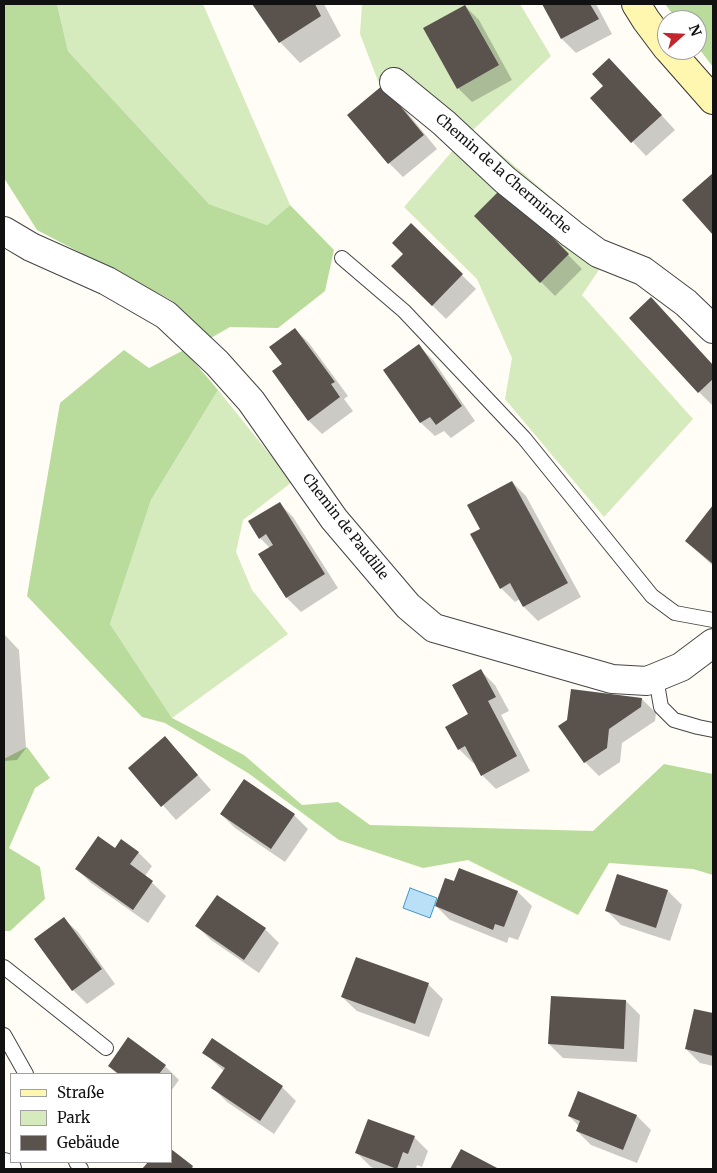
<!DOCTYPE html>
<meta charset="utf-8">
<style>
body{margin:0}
#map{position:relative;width:717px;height:1173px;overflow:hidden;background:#fffdf5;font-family:Merriweather,serif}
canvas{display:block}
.frame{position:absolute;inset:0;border:5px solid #111;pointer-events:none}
.legend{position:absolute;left:10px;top:1073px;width:162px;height:90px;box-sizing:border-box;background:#fff;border:1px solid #a0a0a0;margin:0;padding:6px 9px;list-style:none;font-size:15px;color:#111}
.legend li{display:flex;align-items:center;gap:10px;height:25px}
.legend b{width:25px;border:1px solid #a0a0a0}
.north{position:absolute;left:657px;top:10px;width:50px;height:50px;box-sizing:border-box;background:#fff;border:1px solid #a0a0a0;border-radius:50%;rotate:70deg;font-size:14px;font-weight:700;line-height:20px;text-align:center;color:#111}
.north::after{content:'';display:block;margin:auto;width:18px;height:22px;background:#c4262e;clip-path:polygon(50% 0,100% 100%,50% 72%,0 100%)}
</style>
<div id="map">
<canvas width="717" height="1173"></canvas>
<div class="frame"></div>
<ul class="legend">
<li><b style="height:6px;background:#fff6b0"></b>Straße</li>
<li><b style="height:14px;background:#d5ebbd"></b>Park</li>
<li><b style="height:14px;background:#5a524d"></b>Gebäude</li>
</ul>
<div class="north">N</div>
</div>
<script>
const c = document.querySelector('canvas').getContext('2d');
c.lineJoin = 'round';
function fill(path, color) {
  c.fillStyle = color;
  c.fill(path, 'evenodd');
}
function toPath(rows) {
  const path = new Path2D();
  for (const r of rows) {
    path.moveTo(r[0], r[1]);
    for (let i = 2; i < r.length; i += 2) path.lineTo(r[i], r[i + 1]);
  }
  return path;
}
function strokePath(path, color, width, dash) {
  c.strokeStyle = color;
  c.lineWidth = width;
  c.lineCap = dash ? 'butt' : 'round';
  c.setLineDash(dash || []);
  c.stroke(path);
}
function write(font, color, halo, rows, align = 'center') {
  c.font = font + ' Merriweather,serif';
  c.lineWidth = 5;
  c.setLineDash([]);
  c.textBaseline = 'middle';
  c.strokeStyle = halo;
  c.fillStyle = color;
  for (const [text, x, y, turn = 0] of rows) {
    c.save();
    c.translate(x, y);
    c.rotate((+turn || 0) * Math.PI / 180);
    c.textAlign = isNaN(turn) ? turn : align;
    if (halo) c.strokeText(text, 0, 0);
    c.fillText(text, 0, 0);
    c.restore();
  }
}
const green = toPath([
 [57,4,203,4,290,205,267,225,209,204,68,51],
 [362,4,520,4,551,56,473,130,595,235,615,246,582,295,693,419,604,517,505,399,512,358,477,279,404,207,455,148,378,81,360,34],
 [218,390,292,482,243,520,236,552,252,590,288,634,172,718,110,624,151,500]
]);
const forest = toPath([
 [4,4,57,4,68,51,209,204,267,225,290,205,334,250,325,291,278,328,230,327,209,339,171,300,37,230,4,178],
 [665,4,713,4,713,67,697,46,697,20,677,20],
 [124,350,149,368,184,350,218,390,151,500,110,624,172,718,244,755,302,805,338,802,370,825,593,831,664,764,713,774,713,875,693,869,609,863,578,915,468,860,423,868,339,840,248,773,165,723,142,717,27,596,60,403],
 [27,747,50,778,35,788,9,848,40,867,45,899,10,931,4,931,4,759]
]);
const water = toPath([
 [410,888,437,898,430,918,403,908,410,888]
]);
const shadow = toPath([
 [253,4,324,4,341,36,300,63,280,42],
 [544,4,596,4,612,34,576,53,562,39],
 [465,6,479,20,512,80,472,102,458,88],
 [623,73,675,130,646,156,592,98],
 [397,100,437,149,403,177,389,163],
 [713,175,713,234,684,200],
 [503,189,582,269,555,296,476,216],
 [411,225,476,289,446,319,393,266,405,254],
 [665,313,713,366,713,406,699,392],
 [295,329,309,343,348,396,344,399,353,411,322,434,308,420,283,364],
 [419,346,433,360,475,421,451,438,444,431,435,436,421,423,384,370],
 [512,482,526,496,581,597,538,621,524,607,520,599,515,602,501,588,482,529],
 [279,503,293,517,338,588,301,612,287,598,270,548,260,538],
 [713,507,713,566,686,541],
 [4,634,19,650,26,748,17,760,4,761],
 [481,671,495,685,509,711,501,715,530,771,496,789,482,775,475,762,473,763,459,749],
 [642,699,656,713,655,721,622,743,620,762,599,776,585,762,568,721],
 [165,738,211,790,176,820,130,768],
 [221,814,294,815,308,829,285,862,235,828],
 [138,852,152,866,145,876,166,896,148,923,91,883,77,869],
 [460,869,518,892,532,906,518,940,509,937,507,943,450,920,436,906,455,883],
 [618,875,668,891,682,905,670,941,621,925,607,911],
 [64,919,78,932,115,984,87,1004,73,990],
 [197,926,265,929,279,943,259,973,211,940],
 [356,958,429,985,443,999,429,1037,357,1011,342,997],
 [626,1001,640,1015,637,1062,563,1058,549,1044],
 [695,1011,713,1015,713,1066,700,1063,686,1049],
 [204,1053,282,1087,296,1101,274,1134,227,1102,213,1088,224,1071],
 [109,1066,165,1066,179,1080,171,1091,171,1074,117,1074],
 [569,1116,637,1116,651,1130,637,1163,591,1145,577,1131,579,1126],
 [414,1137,428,1151,422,1167,417,1165,416,1169,376,1169,371,1167,357,1153],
 [150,1162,171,1162,193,1167,195,1169,144,1169]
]);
const building = toPath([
 [252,4,315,4,321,16,279,43],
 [542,4,590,4,599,19,561,39],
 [465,5,499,65,457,89,423,28],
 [609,58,662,115,631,143,590,98,603,86,592,74],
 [383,85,424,135,388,164,347,115],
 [713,173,713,235,682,200],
 [503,187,569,254,540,283,474,216],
 [411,223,463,274,432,306,391,266,403,254,392,243],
 [651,297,713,365,713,379,698,393,629,318],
 [295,328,335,382,331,384,340,397,308,421,272,371,282,364,269,347],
 [419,344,462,406,436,425,430,417,420,423,383,370],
 [512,481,568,583,523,607,510,583,500,589,470,534,480,529,467,505],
 [280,502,325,574,286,598,258,554,273,545,266,534,259,539,248,521],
 [713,505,713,564,685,541],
 [481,669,496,697,488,701,517,756,481,776,465,746,458,750,445,727,468,714,452,685],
 [571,689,642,698,641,707,609,729,607,748,584,763,558,726,567,720],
 [165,736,198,775,161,807,128,768],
 [244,779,295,814,271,849,220,814],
 [98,836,115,848,121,839,139,852,130,864,153,881,133,910,75,869],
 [459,868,518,891,504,927,495,924,493,930,435,906,445,878,454,881],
 [617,874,668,890,656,928,605,911],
 [217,895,266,928,244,960,195,926],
 [64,917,102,969,72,991,34,939],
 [356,957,429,983,415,1024,341,997],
 [551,996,626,1000,624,1049,548,1044],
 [694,1009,713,1013,713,1056,685,1049],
 [128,1037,166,1065,159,1074,119,1074,108,1066],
 [212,1038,283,1086,260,1121,211,1088,225,1068,202,1053],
 [578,1091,637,1115,623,1150,576,1131,580,1121,568,1116],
 [368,1119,415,1136,408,1154,403,1152,397,1169,355,1153],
 [171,1149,193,1166,191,1169,142,1169,148,1162,171,1162],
 [461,1149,499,1169,450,1169]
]);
const lane = toPath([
 [342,258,404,311,524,438,652,596,675,613,713,620],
 [656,678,661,707,674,720,698,727,713,730],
 [4,967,106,1048],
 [4,1035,26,1074],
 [76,1162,81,1169]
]);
const street = toPath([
 [394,82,444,123,505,180,572,234,598,253,643,271,686,303,713,329],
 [4,231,31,247,107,281,166,315,217,363,251,401,334,519,408,606,434,628,612,679,647,681,681,667,713,643],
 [4,1167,7,1169]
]);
const secondary = toPath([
 [636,4,646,20,667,48],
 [669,50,713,100]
]);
const streetNames = [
 ["Chemin de la Cherminche",503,174,41],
 ["Chemin de Paudille",345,527,52]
];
fill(green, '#d5ebbd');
fill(forest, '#b9dc9c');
fill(water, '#b9e0f7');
strokePath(water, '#3f96cf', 1);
fill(shadow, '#0003');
fill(building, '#5a524d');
strokePath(lane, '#444', 16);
strokePath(street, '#444', 30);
strokePath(secondary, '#333', 30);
strokePath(lane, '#fff', 14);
strokePath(street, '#fff', 28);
strokePath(secondary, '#fff6b0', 28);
write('14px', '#111', '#fff', streetNames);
</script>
